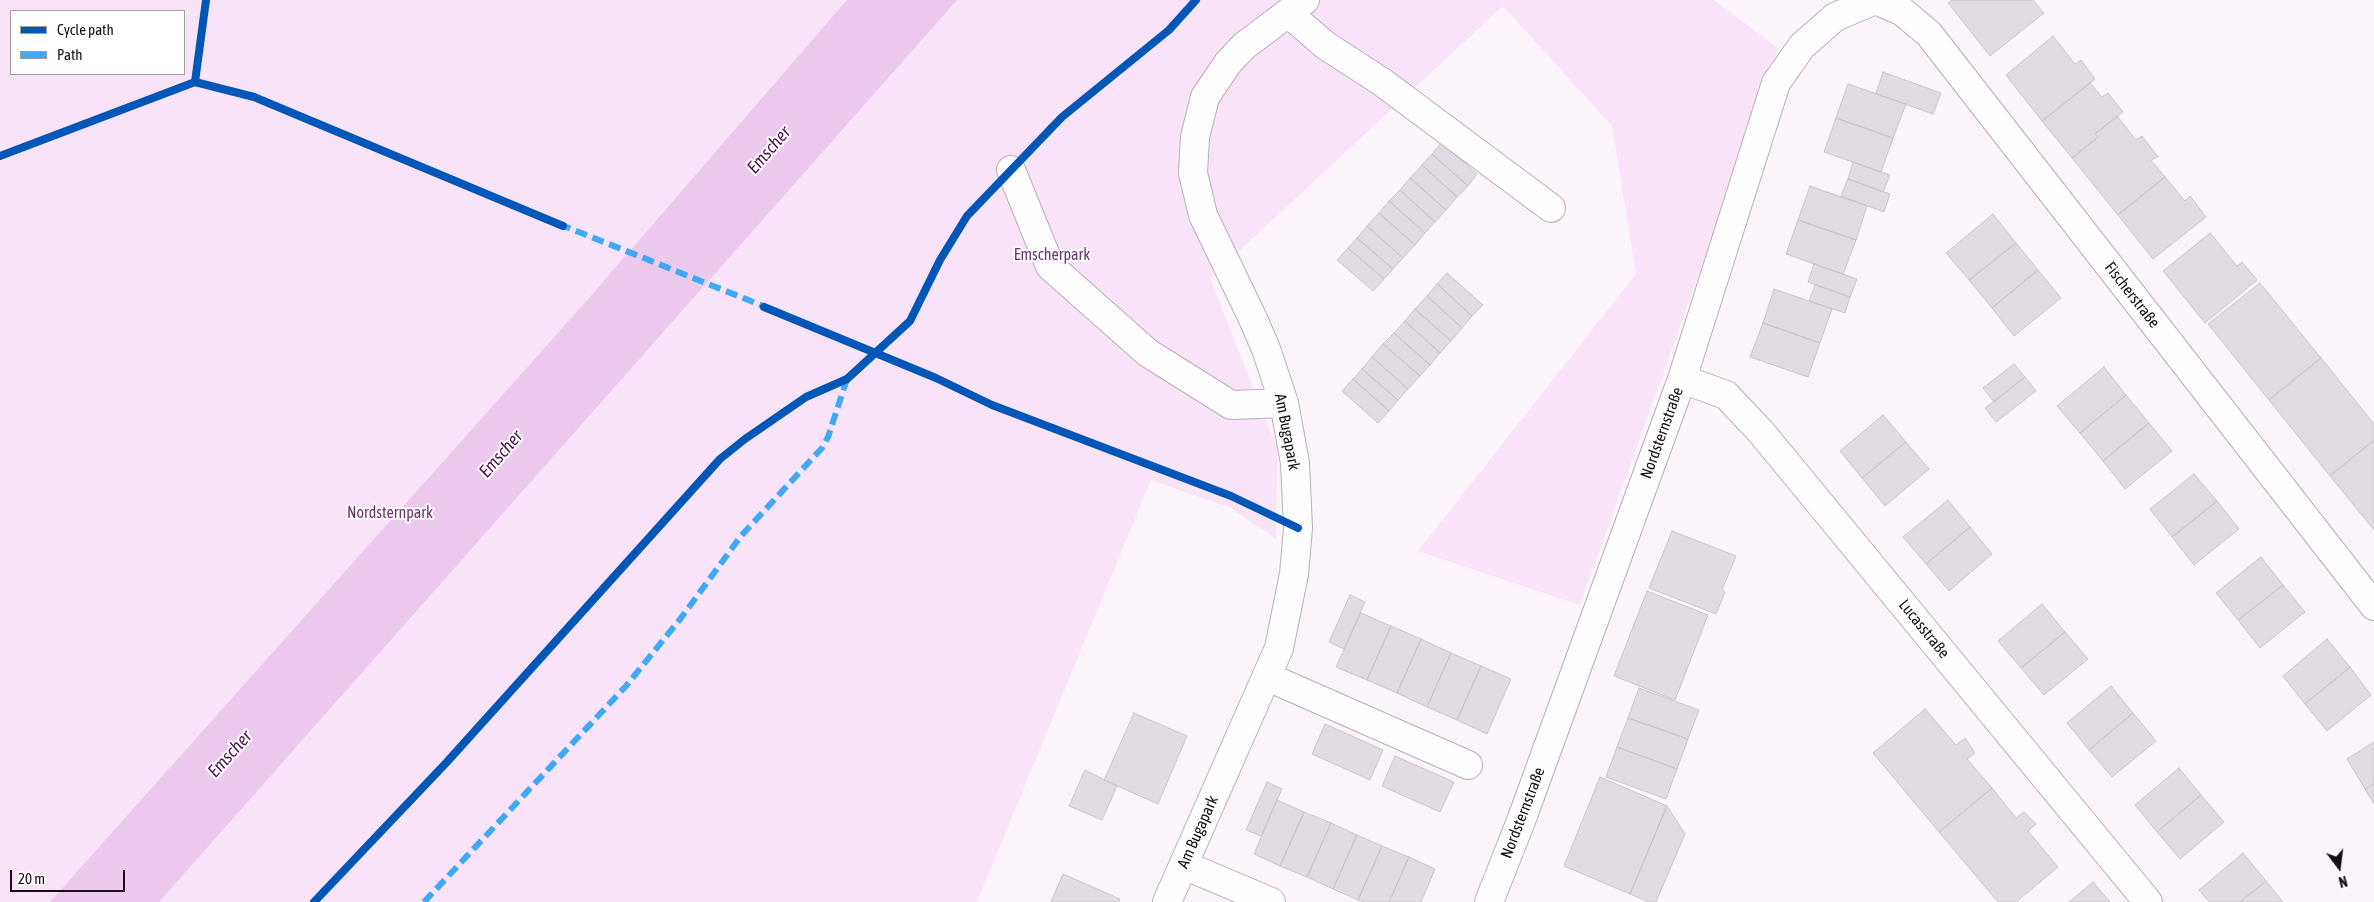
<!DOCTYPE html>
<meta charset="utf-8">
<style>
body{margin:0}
#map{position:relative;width:2374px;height:902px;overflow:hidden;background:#fbf5fb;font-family:"Asap Condensed",sans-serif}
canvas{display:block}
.legend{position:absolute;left:10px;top:10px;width:175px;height:65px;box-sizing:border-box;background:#fff;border:1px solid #a29fa2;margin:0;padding:6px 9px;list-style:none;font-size:15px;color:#170e17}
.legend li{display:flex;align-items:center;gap:10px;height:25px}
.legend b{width:25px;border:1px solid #a29fa2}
.north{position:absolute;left:2314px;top:842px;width:50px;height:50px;-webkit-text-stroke:4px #fff;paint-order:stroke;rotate:165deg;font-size:14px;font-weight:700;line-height:20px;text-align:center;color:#170e17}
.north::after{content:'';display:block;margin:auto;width:18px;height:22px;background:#170e17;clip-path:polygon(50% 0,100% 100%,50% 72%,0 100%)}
.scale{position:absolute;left:10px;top:870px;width:115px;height:22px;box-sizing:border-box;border:2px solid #170e17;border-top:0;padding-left:6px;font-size:15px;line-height:18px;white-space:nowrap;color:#170e17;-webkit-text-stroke:4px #fff;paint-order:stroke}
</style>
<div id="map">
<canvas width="2374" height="902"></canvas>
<ul class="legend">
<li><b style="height:6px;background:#0057b8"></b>Cycle path</li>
<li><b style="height:6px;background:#3fa9f5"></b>Path</li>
</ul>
<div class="north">N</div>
<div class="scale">20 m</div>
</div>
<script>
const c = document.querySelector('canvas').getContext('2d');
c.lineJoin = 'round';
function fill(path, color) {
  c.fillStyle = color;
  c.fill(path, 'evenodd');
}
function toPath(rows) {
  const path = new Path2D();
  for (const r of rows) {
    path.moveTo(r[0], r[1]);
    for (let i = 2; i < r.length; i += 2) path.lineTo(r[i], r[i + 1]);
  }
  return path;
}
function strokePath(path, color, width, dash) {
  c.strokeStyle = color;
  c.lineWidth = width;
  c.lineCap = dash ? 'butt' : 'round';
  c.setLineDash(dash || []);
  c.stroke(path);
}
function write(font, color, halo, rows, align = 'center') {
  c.font = font + ' "Asap Condensed",sans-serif';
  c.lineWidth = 4;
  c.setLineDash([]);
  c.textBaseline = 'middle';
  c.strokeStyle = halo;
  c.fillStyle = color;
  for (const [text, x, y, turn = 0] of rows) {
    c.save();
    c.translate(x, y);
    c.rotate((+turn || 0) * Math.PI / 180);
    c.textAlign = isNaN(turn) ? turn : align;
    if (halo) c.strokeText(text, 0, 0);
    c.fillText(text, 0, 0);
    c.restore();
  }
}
const green = toPath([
 [0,0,1714,0,1778,48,1710,243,1580,605,1418,551,1636,274,1612,126,1503,6,1210,278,1277,448,1276,539,1231,508,1151,480,977,902,0,902],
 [11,11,184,11,184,74,11,74]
]);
const water = toPath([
 [847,0,957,0,159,902,50,902,590,297]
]);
const building = toPath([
 [1952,0,2033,0,2044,13,1990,56,1948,3,1952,0],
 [2053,36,2075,64,2081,60,2095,79,2042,121,2006,75,2053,36],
 [1883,72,1941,93,1933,114,1876,94,1883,72],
 [2090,83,2102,97,2108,93,2123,112,2095,134,2098,137,2072,158,2042,121,2090,83],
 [1848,84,1906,104,1893,138,1836,118,1848,84],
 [2117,116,2136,140,2142,136,2158,157,2151,160,2165,177,2118,215,2072,158,2098,137,2095,134,2117,116],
 [1836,118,1893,138,1881,172,1824,152,1836,118],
 [1442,142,1477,174,1468,186,1432,154,1442,142],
 [1432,154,1468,186,1457,197,1422,165,1432,154],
 [1853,162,1890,175,1883,192,1848,179,1853,162],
 [1422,165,1457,197,1446,210,1410,178,1422,165],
 [2165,177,2185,201,2190,196,2206,217,2153,259,2118,215,2165,177],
 [1410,178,1446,210,1435,222,1400,190,1410,178],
 [1848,179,1890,194,1884,212,1841,196,1848,179],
 [1810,186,1867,206,1856,240,1798,220,1810,186],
 [1400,190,1435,222,1425,233,1389,201,1400,190],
 [1389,201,1425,233,1415,245,1379,213,1389,201],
 [1379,213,1415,245,1403,258,1367,226,1379,213],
 [1993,214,2016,243,1969,280,1946,253,1993,214],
 [1798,220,1856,240,1843,274,1786,254,1798,220],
 [1367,226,1403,258,1393,269,1357,238,1367,226],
 [2210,233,2237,266,2242,262,2257,280,2205,323,2163,271,2210,233],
 [1357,238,1393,269,1384,279,1348,248,1357,238],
 [2016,243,2038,270,1992,308,1969,280,2016,243],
 [1348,248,1384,279,1373,291,1337,260,1348,248],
 [1814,264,1857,279,1850,297,1808,282,1814,264],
 [2038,270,2061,298,2014,336,1992,308,2038,270],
 [1447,273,1483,305,1472,316,1437,284,1447,273],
 [2260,283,2321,358,2269,400,2208,324,2260,283],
 [1437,284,1472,316,1462,328,1427,296,1437,284],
 [1815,285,1850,297,1845,313,1809,301,1815,285],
 [1774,289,1832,309,1820,343,1763,323,1774,289],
 [1427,296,1462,328,1451,341,1415,309,1427,296],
 [1415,309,1451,341,1440,353,1405,321,1415,309],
 [1405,321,1440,353,1430,365,1394,333,1405,321],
 [1763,323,1820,343,1808,377,1750,357,1763,323],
 [1394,333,1430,365,1420,376,1383,344,1394,333],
 [1383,344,1420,376,1408,389,1372,357,1383,344],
 [1372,357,1408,389,1398,400,1362,369,1372,357],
 [2321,358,2374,424,2374,440,2330,476,2269,400,2321,358],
 [2014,364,2025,377,1994,402,1983,388,2014,364],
 [2104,367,2126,395,2080,433,2057,406,2104,367],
 [1362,369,1398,400,1389,411,1353,379,1362,369],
 [2025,377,2036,391,1996,422,1985,408,2025,377],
 [1353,379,1389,411,1378,423,1342,391,1353,379],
 [2126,395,2149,423,2103,461,2080,433,2126,395],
 [1883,415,1906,442,1862,478,1840,451,1883,415],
 [2149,423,2172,451,2125,489,2103,461,2149,423],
 [2374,440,2374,530,2330,476,2374,440],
 [1906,442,1929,469,1885,506,1862,478,1906,442],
 [2194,474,2217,501,2172,537,2150,509,2194,474],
 [1948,500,1970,527,1926,564,1903,537,1948,500],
 [2217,501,2239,529,2194,565,2172,537,2217,501],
 [1970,527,1992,554,1949,591,1926,564,1970,527],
 [1672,531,1736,556,1722,590,1725,592,1716,614,1649,588,1672,531],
 [2261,557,2283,585,2238,620,2216,593,2261,557],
 [2283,585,2305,612,2260,648,2238,620,2283,585],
 [1647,591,1708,615,1675,700,1614,676,1647,591],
 [1350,595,1365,602,1344,649,1329,642,1350,595],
 [2042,604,2065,632,2021,668,1998,641,2042,604],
 [1361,613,1391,626,1367,680,1336,667,1361,613],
 [1391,626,1421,639,1397,693,1367,680,1391,626],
 [2065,632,2088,659,2044,695,2021,668,2065,632],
 [1421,639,1451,653,1427,707,1397,693,1421,639],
 [2327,639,2350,667,2305,704,2283,676,2327,639],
 [1451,653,1481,666,1457,720,1427,707,1451,653],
 [1481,666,1511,679,1487,734,1457,720,1481,666],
 [2350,667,2371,695,2327,731,2305,704,2350,667],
 [2111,686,2133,713,2089,750,2067,723,2111,686],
 [1639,688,1699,710,1688,739,1628,718,1639,688],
 [1925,709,1956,745,1965,738,1975,753,1967,759,1992,788,1939,832,1873,753,1925,709],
 [1134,713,1187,736,1158,804,1104,780,1134,713],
 [2133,713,2156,741,2112,777,2089,750,2133,713],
 [1628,718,1688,739,1677,769,1617,747,1628,718],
 [1325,724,1383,750,1370,780,1312,754,1325,724],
 [2374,742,2374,784,2365,789,2347,759,2374,742],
 [1617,747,1677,769,1666,799,1606,777,1617,747],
 [1395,756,1454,782,1440,812,1382,786,1395,756],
 [2179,768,2201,795,2157,832,2135,805,2179,768],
 [1085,770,1117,786,1102,820,1069,806,1085,770],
 [1600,777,1667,806,1630,894,1564,866,1600,777],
 [1267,782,1282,789,1261,836,1246,830,1267,782],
 [2374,784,2374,804,2365,789,2374,784],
 [1992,788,2016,818,2024,812,2036,824,2028,831,2058,867,2016,902,1998,902,1939,832,1992,788],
 [2201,795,2224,822,2180,859,2157,832,2201,795],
 [1277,800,1304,812,1280,866,1254,854,1277,800],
 [1667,806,1685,834,1656,902,1649,902,1630,894,1667,806],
 [1304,812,1331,823,1307,877,1280,866,1304,812],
 [1331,823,1357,835,1333,889,1307,877,1331,823],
 [1357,835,1382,846,1358,900,1333,889,1357,835],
 [1382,846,1409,857,1389,902,1364,902,1358,900,1382,846],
 [2243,853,2266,881,2240,902,2209,902,2199,890,2243,853],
 [1409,857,1435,869,1421,902,1389,902,1409,857],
 [1063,874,1120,899,1119,902,1051,902,1063,874],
 [2266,881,2283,902,2240,902,2266,881],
 [2093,882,2110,902,2069,902,2093,882]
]);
const minor = toPath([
 [1876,0,1903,12,1929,34,2374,606],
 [1288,13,1325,45,1382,82,1551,208],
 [1011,170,1050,266,1148,353,1231,405,1284,403],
 [1682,379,1726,395,1761,432,2148,902],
 [1268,677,1468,765],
 [1184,865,1271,902],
 [1167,902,1279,648,1294,574,1298,528,1295,463,1284,403,1266,349,1254,321,1203,215,1193,173,1195,137,1205,97,1228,63,1244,46,1305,0],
 [1489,902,1521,821,1682,379,1776,83,1802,46,1835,17,1875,0]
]);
const quiet = toPath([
 [559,224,768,308],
 [424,902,626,686,681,618,741,536,822,448,828,437,847,379]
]);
const cycleway = toPath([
 [195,82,206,0],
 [0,156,195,82,254,97,563,226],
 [764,307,936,378,992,405,1231,496,1298,528],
 [314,902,446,763,720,459,745,439,806,397,847,379,910,321,940,260,967,216,1062,117,1169,30,1196,0]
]);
const parkNames = [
 ["Emscherpark",1052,255],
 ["Nordsternpark",390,513]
];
const streetNames = [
 ["Fischerstraße",2132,295,52],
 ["Am Bugapark",1287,432,79],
 ["Nordsternstraße",1662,433,-70],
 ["Lucasstraße",1924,629,51],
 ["Nordsternstraße",1523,813,-69],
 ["Am Bugapark",1198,832,-66]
];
const waterNames = [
 ["Emscher",769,150,-49],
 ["Emscher",501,454,-49],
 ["Emscher",230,754,-48]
];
fill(green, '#f8e3f8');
fill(water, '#eccaed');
fill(building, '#e3dbe3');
strokePath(building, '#ccc4cc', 1);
strokePath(minor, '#b7b0b8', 30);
strokePath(minor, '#fefefe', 28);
strokePath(quiet, '#3fa9f5', 6, [12, 6]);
strokePath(cycleway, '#0057b8', 8);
write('16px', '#6c356f', '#fff', parkNames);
write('16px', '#170e17', '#fff', streetNames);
write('italic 18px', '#4c164f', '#fff', waterNames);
</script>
